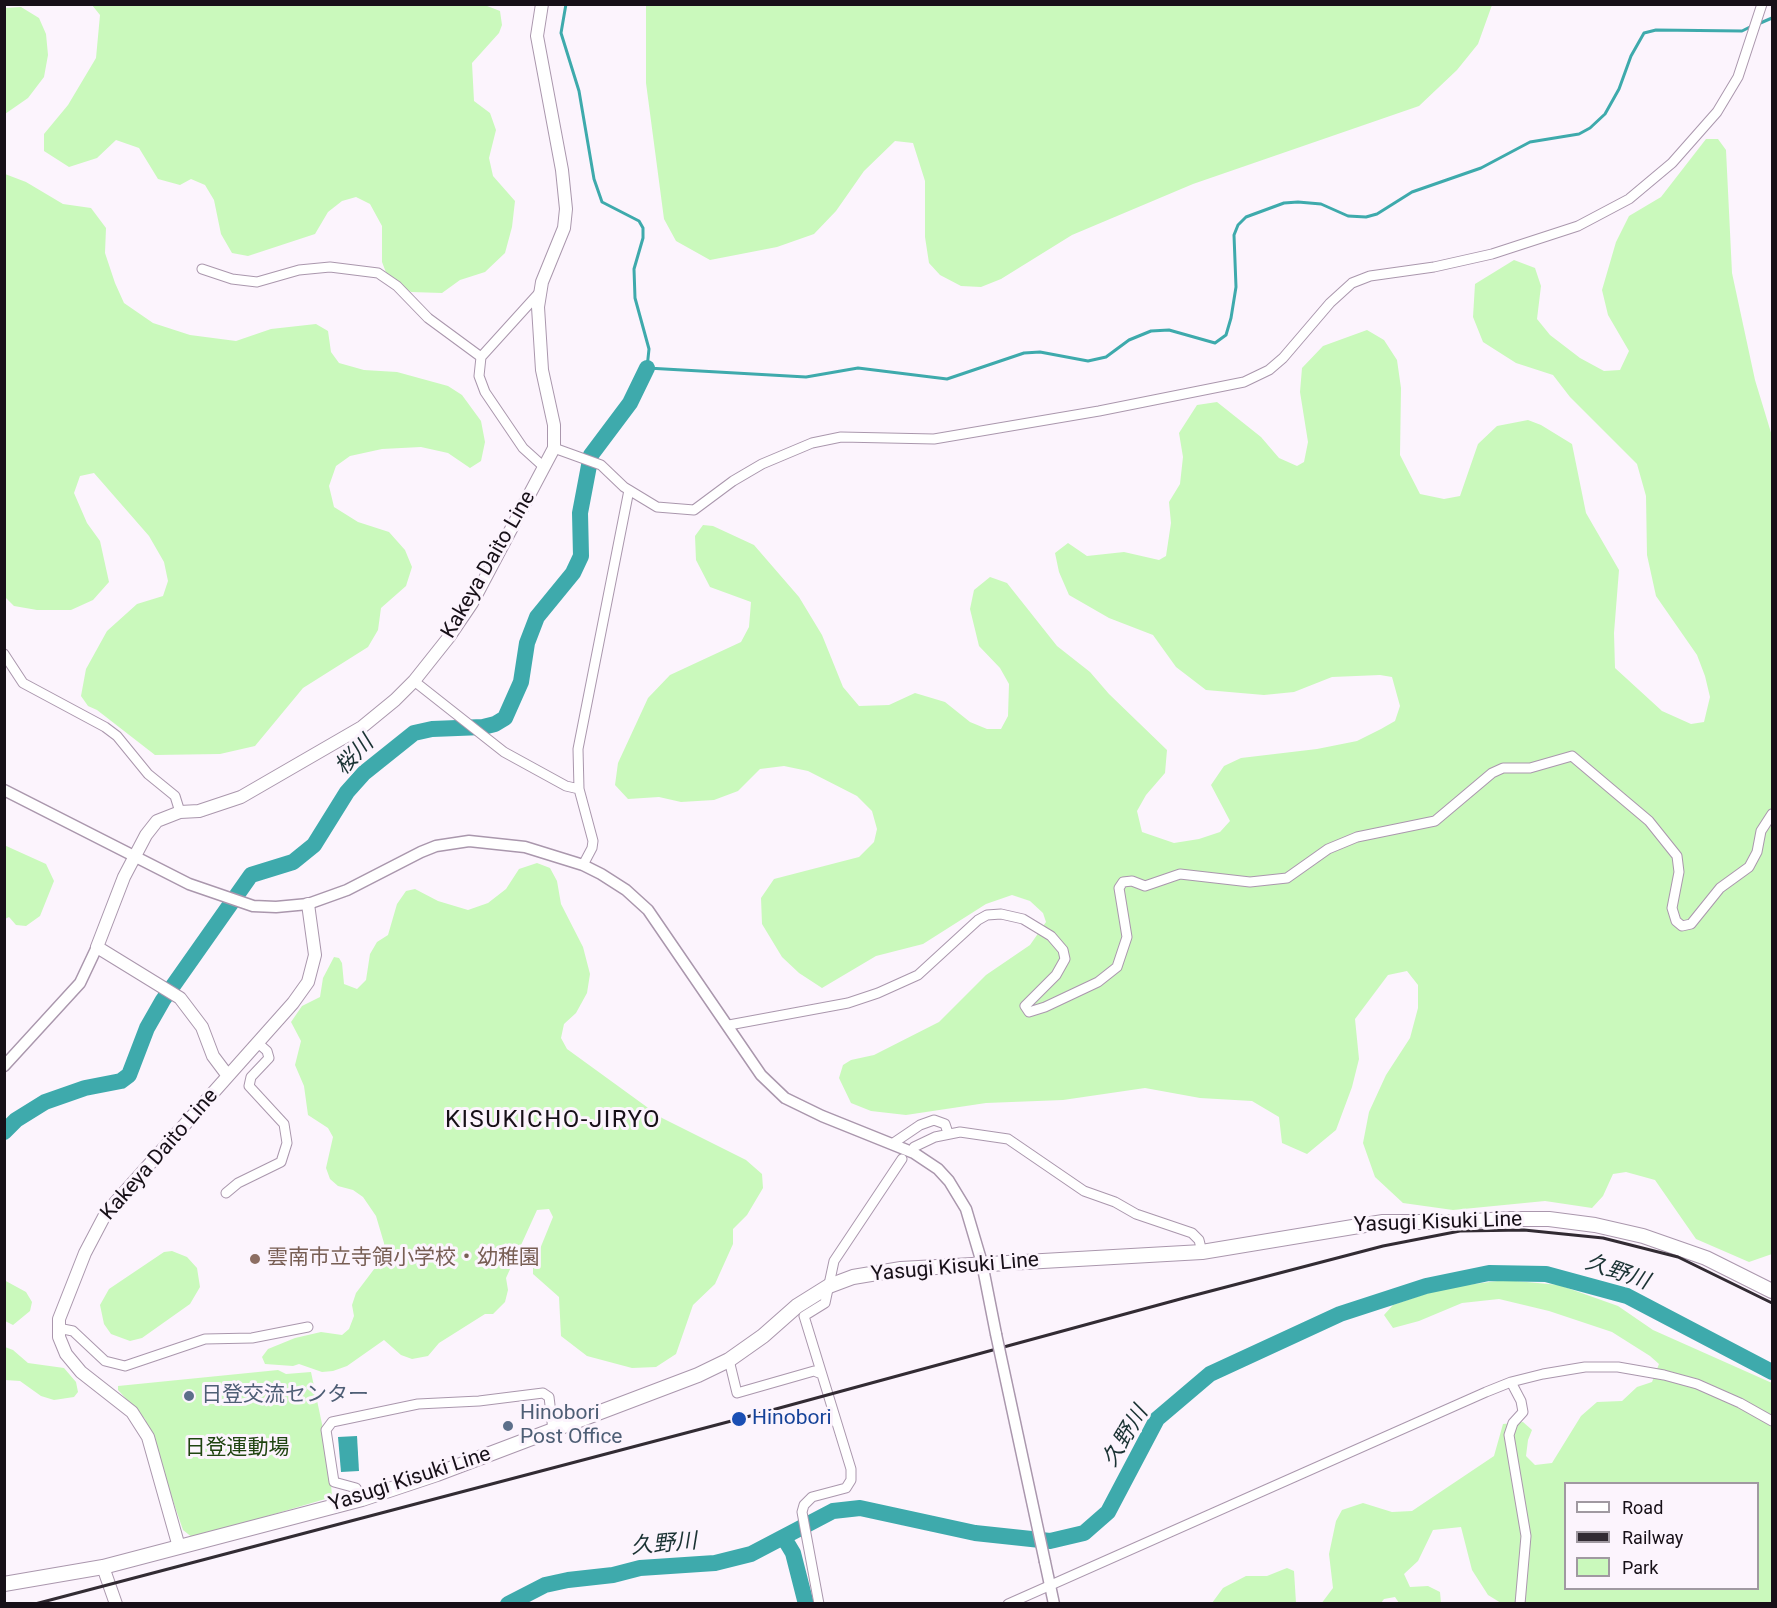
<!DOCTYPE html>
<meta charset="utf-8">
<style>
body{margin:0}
#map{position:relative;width:1777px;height:1608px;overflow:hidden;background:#fcf4fd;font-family:Roboto,sans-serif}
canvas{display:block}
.frame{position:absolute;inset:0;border:6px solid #171018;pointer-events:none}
.legend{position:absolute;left:1564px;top:1482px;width:195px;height:108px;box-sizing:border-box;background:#fcf4fd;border:2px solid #a099a1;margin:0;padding:8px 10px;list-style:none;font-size:18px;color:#171018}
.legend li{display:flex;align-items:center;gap:12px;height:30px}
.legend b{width:30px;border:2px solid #a099a1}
</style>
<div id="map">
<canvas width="1777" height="1608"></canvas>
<div class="frame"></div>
<ul class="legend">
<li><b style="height:8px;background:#fff"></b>Road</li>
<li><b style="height:8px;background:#322b33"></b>Railway</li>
<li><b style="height:16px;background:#caf9bc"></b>Park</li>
</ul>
</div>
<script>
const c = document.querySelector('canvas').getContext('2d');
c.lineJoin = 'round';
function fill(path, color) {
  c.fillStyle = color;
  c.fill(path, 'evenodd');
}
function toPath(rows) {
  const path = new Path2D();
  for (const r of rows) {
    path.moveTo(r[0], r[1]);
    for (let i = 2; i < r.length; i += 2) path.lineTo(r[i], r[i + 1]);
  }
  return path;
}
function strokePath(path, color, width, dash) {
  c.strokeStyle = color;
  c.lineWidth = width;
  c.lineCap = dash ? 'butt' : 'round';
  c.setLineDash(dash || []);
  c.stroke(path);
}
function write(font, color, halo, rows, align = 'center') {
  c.font = font + ' Roboto,"Noto Sans JP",sans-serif';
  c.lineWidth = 6;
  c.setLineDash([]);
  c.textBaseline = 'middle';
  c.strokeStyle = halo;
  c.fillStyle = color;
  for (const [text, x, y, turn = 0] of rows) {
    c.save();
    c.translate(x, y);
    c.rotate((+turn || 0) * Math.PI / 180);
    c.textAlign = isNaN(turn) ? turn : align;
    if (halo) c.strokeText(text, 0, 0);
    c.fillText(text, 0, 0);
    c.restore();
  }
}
const green = toPath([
 [482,4,500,11,502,25,499,33,472,63,474,101,490,113,496,130,489,158,493,176,515,201,512,227,505,253,485,272,460,280,442,293,411,292,387,275,382,262,382,226,370,204,356,197,342,201,328,212,315,234,248,256,232,253,221,234,214,200,205,185,191,179,180,185,158,179,139,148,116,140,97,158,69,167,44,151,44,134,68,105,96,58,100,15,92,5],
 [646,5,646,4,1492,5,1478,44,1457,70,1419,106,1193,184,1072,235,1001,279,981,287,961,286,940,275,929,263,925,237,925,181,913,143,895,141,864,171,836,211,814,234,777,247,710,260,676,241,664,219,646,83],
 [21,7,39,18,46,34,48,55,44,77,28,98,5,114,5,8],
 [1706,139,1718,139,1726,150,1732,273,1755,380,1772,436,1772,1254,1749,1262,1696,1239,1655,1180,1626,1172,1613,1174,1603,1196,1592,1208,1545,1201,1453,1210,1403,1203,1375,1177,1363,1143,1369,1112,1386,1075,1410,1038,1418,1008,1418,985,1407,971,1388,975,1355,1019,1359,1059,1352,1087,1336,1130,1307,1154,1282,1143,1279,1117,1252,1101,1200,1098,1145,1088,1063,1100,986,1103,906,1115,871,1111,851,1103,839,1078,843,1065,851,1060,874,1055,939,1022,986,975,1030,945,1046,922,1043,913,1030,901,1012,895,986,904,923,944,876,956,822,988,799,973,782,957,762,924,761,898,774,879,859,857,874,842,877,829,872,811,857,796,808,771,784,766,760,769,738,791,714,800,681,802,659,797,628,799,615,785,618,763,648,698,670,675,741,642,749,627,751,602,710,587,696,560,695,536,703,525,713,526,754,545,799,597,822,635,843,687,859,706,889,705,915,693,945,702,970,722,987,729,1001,729,1008,716,1009,684,1000,668,979,646,970,609,974,590,990,577,1007,583,1057,646,1090,672,1109,694,1167,750,1165,773,1146,795,1137,811,1142,832,1174,843,1199,839,1220,832,1230,821,1211,785,1224,766,1241,758,1317,749,1357,741,1381,729,1395,721,1400,706,1392,677,1380,675,1332,677,1294,692,1264,695,1206,690,1176,667,1153,635,1109,618,1069,595,1059,572,1055,553,1068,543,1087,556,1124,552,1159,560,1166,556,1171,523,1169,502,1180,484,1183,457,1179,433,1197,405,1217,402,1261,437,1279,458,1297,466,1304,462,1308,442,1300,392,1302,368,1323,346,1367,330,1384,340,1397,360,1401,388,1400,455,1420,494,1444,499,1460,496,1478,444,1497,426,1528,420,1541,425,1572,444,1586,513,1619,570,1614,633,1615,668,1662,711,1691,724,1704,722,1710,697,1705,676,1697,655,1656,596,1647,555,1646,496,1637,464,1570,397,1553,375,1516,363,1483,342,1473,317,1475,284,1514,260,1535,268,1541,286,1537,319,1550,335,1580,358,1604,371,1620,370,1629,351,1608,315,1602,290,1616,242,1629,216,1661,197],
 [5,174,26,182,63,204,91,208,106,228,105,253,115,283,124,303,153,323,190,335,236,341,271,329,316,324,328,331,331,352,339,363,364,370,397,372,448,386,462,395,481,421,485,442,481,461,470,468,448,453,421,447,382,449,350,456,336,466,329,486,334,507,358,522,389,532,405,550,412,567,406,586,381,608,378,630,368,647,303,688,255,746,220,754,155,755,97,710,88,706,81,696,86,669,107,631,137,604,163,596,168,581,164,562,149,536,94,473,80,476,74,493,87,523,100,541,109,582,93,600,71,610,37,610,14,606,5,597],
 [4,845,46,864,54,881,40,916,26,926,16,925,9,917,5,919],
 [537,863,550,868,557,881,561,904,583,947,590,974,587,993,576,1013,564,1024,561,1038,567,1049,662,1118,746,1160,762,1174,763,1188,747,1215,733,1229,733,1244,715,1284,693,1305,676,1354,656,1367,632,1368,587,1356,561,1336,559,1297,533,1274,533,1266,553,1217,549,1209,537,1210,506,1278,508,1290,505,1302,493,1314,485,1314,439,1343,428,1356,412,1359,401,1355,384,1340,347,1366,333,1371,322,1372,299,1364,293,1366,265,1364,262,1357,268,1349,295,1338,321,1332,342,1335,349,1329,354,1316,352,1305,356,1293,384,1256,384,1243,376,1216,363,1197,353,1190,338,1186,330,1179,326,1168,333,1137,328,1128,308,1115,304,1086,295,1065,301,1041,291,1022,302,1006,320,997,323,978,334,957,339,958,342,963,344,984,357,989,366,980,370,954,377,942,388,935,397,904,406,891,415,889,438,901,468,910,488,903,506,889,519,869],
 [172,1251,187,1257,197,1268,200,1287,190,1304,142,1338,130,1341,111,1334,104,1324,100,1305,109,1289,164,1252],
 [4,1280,26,1292,32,1302,30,1311,13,1325,5,1321],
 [1505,1280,1559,1285,1618,1306,1653,1330,1772,1383,1772,1603,1501,1603,1488,1595,1472,1570,1461,1527,1433,1530,1418,1561,1404,1574,1410,1587,1428,1586,1440,1592,1441,1603,1399,1603,1395,1597,1384,1599,1381,1603,1321,1604,1333,1588,1329,1554,1336,1521,1342,1510,1363,1503,1392,1512,1412,1511,1494,1456,1503,1424,1523,1422,1532,1430,1528,1440,1526,1456,1535,1465,1552,1463,1581,1416,1597,1402,1622,1401,1637,1387,1652,1382,1659,1364,1650,1356,1612,1332,1549,1311,1499,1299,1462,1303,1419,1321,1393,1328,1384,1315,1393,1305,1443,1288],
 [1566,1484,1758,1484,1758,1588,1566,1588],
 [5,1347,13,1350,28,1363,64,1368,76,1382,78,1392,74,1397,54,1400,41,1396,20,1381,5,1380],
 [278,1370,286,1374,311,1372,329,1457,332,1497,193,1538,183,1530,145,1419,118,1390,118,1386],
 [1287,1568,1294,1571,1296,1603,1212,1603,1223,1588,1246,1576,1267,1576]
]);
const water = toPath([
 [357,1436,359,1471,341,1472,338,1437]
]);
const stream = toPath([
 [566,4,561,33,579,91,594,179,602,202,639,221,643,228,643,238,634,269,635,298,649,349,647,368,806,377,858,368,947,379,1024,353,1040,352,1088,361,1106,357,1129,340,1151,331,1169,330,1215,343,1226,335,1231,318,1236,287,1234,235,1238,225,1246,217,1284,203,1298,202,1321,204,1348,216,1366,217,1377,214,1412,192,1481,168,1530,142,1579,134,1590,128,1605,114,1619,89,1631,56,1644,33,1656,30,1742,31,1752,26],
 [1758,24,1772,18]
]);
const river = toPath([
 [4,1132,16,1120,45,1102,85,1088,121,1081,129,1075,147,1028,163,1000,251,875,293,862,314,845,347,792,364,773,414,733,432,729,483,727,495,724,505,718,521,682,527,643,537,617,573,573,581,556,580,513,591,455,630,403,647,368],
 [784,1538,793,1553,806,1604],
 [508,1604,545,1585,568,1580,613,1575,640,1568,715,1563,751,1554,833,1511,860,1508,975,1533,1050,1541,1084,1533,1108,1512,1157,1419,1210,1374,1340,1314,1426,1286,1489,1273,1546,1274,1627,1296,1772,1372]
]);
const minor = toPath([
 [202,269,232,279,257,282,299,270,330,267,378,273,397,286,428,318,481,357],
 [539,293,481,357,479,376,485,392,523,448,544,467],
 [554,448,601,465,624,487,657,507,694,510,733,481,762,464,812,443,841,437,934,439,1099,411,1244,382,1269,370,1283,358,1330,303,1352,283,1370,276,1434,267,1492,254,1578,226,1629,199,1672,163,1717,112,1738,77,1762,4],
 [4,654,23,683,105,727,117,736,148,774,175,796,180,812],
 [414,681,504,752,566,786,579,789],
 [583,865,592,848,593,841,579,789,578,749,629,490],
 [729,1025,848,1003,878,993,918,975,978,920,987,915,1001,914,1023,919,1051,936,1063,950,1065,959,1056,975,1025,1006,1029,1012,1045,1007,1098,982,1117,967,1127,937,1119,888,1123,882,1132,881,1145,886,1180,874,1250,882,1287,878,1328,849,1357,837,1435,821,1492,773,1503,768,1530,768,1572,756,1649,821,1677,856,1679,872,1672,908,1676,921,1682,926,1691,924,1720,888,1749,867,1757,852,1761,831,1772,814],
 [892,1144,920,1125,934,1120,945,1124,948,1133],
 [914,1147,935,1137,960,1132,1008,1139,1084,1191,1115,1202,1136,1214,1192,1233,1199,1240,1202,1252],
 [226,1193,238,1183,281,1162,287,1143,284,1124,249,1086,251,1077,269,1058,267,1051,258,1043],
 [58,1328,73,1331,105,1361,125,1366,205,1339,252,1338,308,1327],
 [729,1360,737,1393,814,1371,819,1373],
 [1511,1382,1521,1401,1523,1412,1513,1423,1509,1435,1526,1536,1520,1604],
 [362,1499,356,1488,334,1482,326,1430,332,1422,418,1404,479,1401,543,1393,549,1397,553,1430],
 [819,1604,802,1512,804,1505,812,1497,846,1488,851,1480,851,1469,804,1316,825,1303,834,1261,902,1159],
 [1008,1604,1486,1392,1511,1382,1543,1374,1585,1367,1618,1367,1664,1375,1697,1384,1740,1403,1772,1421]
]);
const tertiary = toPath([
 [4,790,189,884,253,906,276,907,308,904,347,890,421,852,436,846,469,841,525,847,583,865,601,874,626,890,648,910,761,1075,785,1098,822,1116,914,1153,938,1169,949,1181,966,1209,982,1263,996,1334],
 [4,1066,80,983,97,947],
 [1045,1562,1054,1604]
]);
const secondary = toPath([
 [228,1076,213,1056,202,1027,180,998,97,947,124,877,146,835,157,821,180,812,199,811,241,797,362,727,395,700,414,681,449,637,472,603,554,448,554,425,542,370,538,307,542,282,564,228,566,209,562,170,537,36,542,4],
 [179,1547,148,1437,132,1412,81,1372,66,1354,59,1337,59,1319,85,1253,106,1213,293,1003,308,982,315,955,308,904],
 [103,1567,116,1604]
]);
const primary = toPath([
 [4,1584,103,1567,362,1499,437,1474,698,1375,729,1360,763,1336,797,1306,829,1286,853,1277,901,1269,1202,1252,1383,1222,1457,1222,1507,1219,1549,1219,1595,1225,1643,1236,1706,1258,1772,1291]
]);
const rail = toPath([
 [35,1604,739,1419,1184,1298,1383,1246,1460,1231,1524,1230,1603,1238,1678,1257,1772,1303]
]);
const tertiaryBridge = toPath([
 [996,1334,1045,1562]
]);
const markers = [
 [255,1259,6,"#8d6e63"],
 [189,1396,6,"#5c6f8a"],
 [739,1419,8,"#1a4fb4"],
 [508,1426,6,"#5c6f8a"]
];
const streetNames = [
 ["Kakeya Daito Line",489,565,-60],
 ["Kakeya Daito Line",160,1155,-49],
 ["Yasugi Kisuki Line",1438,1223,-2],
 ["Yasugi Kisuki Line",955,1268,-5],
 ["Yasugi Kisuki Line",410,1480,-18]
];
const educationNames = [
 ["雲南市立寺領小学校・幼稚園",267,1259]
];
const serviceNames = [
 ["日登交流センター",201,1396],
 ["Hinobori",520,1414],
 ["Post Office",520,1438]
];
const transitNames = [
 ["Hinobori",752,1419]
];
const parkNames = [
 ["日登運動場",237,1449]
];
const waterNames = [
 ["桜川",355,756,-46],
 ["久野川",1617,1273,19],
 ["久野川",1126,1437,-59],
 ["久野川",664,1545,-5]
];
const quarterNames = [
 ["KISUKICHO-JIRYO",553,1121]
];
fill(green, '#caf9bc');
fill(water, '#3eaaac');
strokePath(stream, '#3eaaac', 3);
strokePath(river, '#3eaaac', 16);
strokePath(minor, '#aa97ad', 11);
strokePath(tertiary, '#aa97ad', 13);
strokePath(secondary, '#aa97ad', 14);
strokePath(primary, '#aa97ad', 16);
strokePath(minor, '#fff', 9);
strokePath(tertiary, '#fff', 10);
strokePath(secondary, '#fff', 12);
strokePath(primary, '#fff', 14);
strokePath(rail, '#322b33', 3);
strokePath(tertiaryBridge, '#aa97ad', 13, []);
strokePath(tertiaryBridge, '#fff', 10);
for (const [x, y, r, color] of markers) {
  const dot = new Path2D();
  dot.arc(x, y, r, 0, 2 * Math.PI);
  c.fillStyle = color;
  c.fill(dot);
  strokePath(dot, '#fcf4fd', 2);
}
write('21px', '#171018', '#fcf4fd', streetNames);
write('21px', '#785e54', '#fcf4fd', educationNames, 'left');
write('21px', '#4e5e75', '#fcf4fd', serviceNames, 'left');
write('21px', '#164399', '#fcf4fd', transitNames, 'left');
write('21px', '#1f4410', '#fcf4fd', parkNames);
write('italic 22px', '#1a3233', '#fcf4fd', waterNames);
c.letterSpacing = '1.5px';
write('24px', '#171018', '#fcf4fd', quarterNames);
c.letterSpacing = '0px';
</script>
